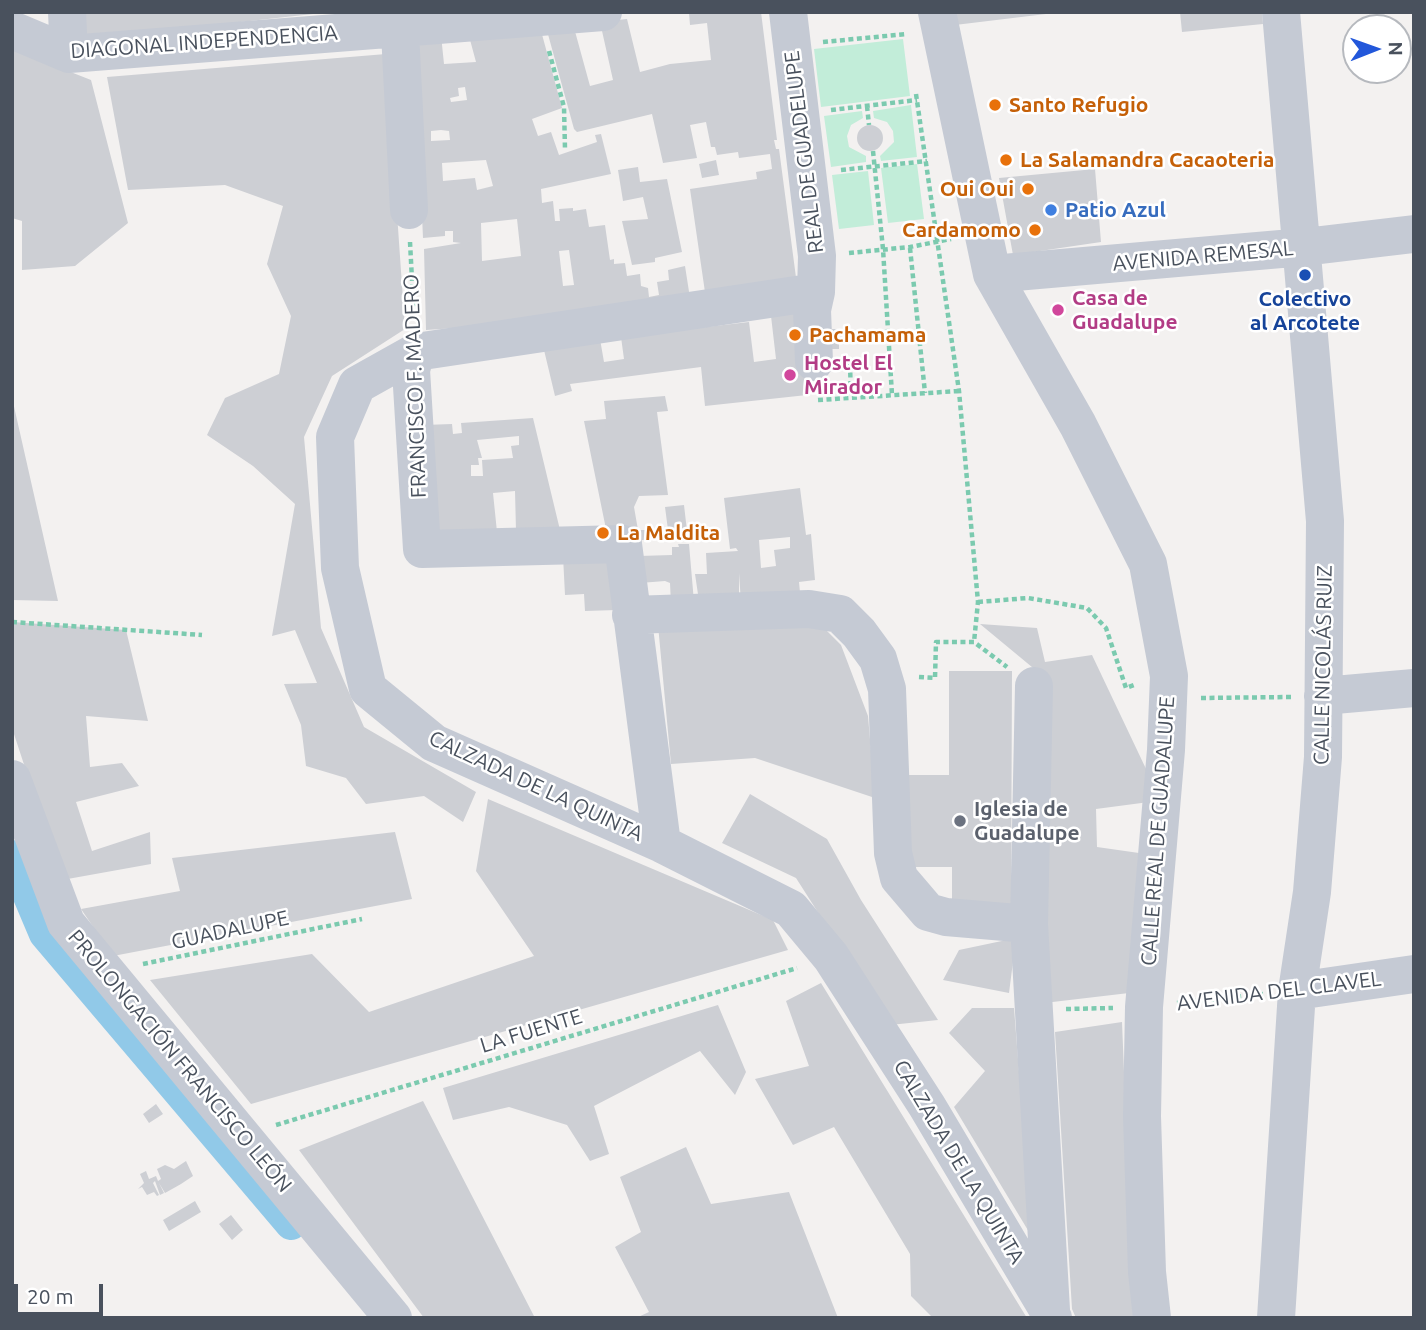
<!DOCTYPE html>
<meta charset="utf-8">
<style>
body{margin:0}
#map{position:relative;width:1426px;height:1330px;overflow:hidden;background:#f3f1f0;font-family:Ubuntu,sans-serif}
canvas{display:block}
.frame{position:absolute;inset:0;border:14px solid #49515d;pointer-events:none}
.north{position:absolute;left:1342px;top:14px;width:70px;height:70px;box-sizing:border-box;background:#fff;border:2px solid #b6b9be;border-radius:50%;rotate:89deg;font-size:19px;font-weight:700;line-height:28px;text-align:center;color:#49515d}
.north::after{content:'';display:block;margin:auto;width:24px;height:32px;background:#2257da;clip-path:polygon(50% 0,100% 100%,50% 72%,0 100%)}
.scale{position:absolute;left:14px;top:1284px;width:89px;height:32px;box-sizing:border-box;border:4px solid #49515d;border-top:0;padding-left:9px;font-size:21px;line-height:24px;white-space:nowrap;color:#49515d;-webkit-text-stroke:5px #fff;paint-order:stroke}
</style>
<div id="map">
<canvas width="1426" height="1330"></canvas>
<div class="frame"></div>
<div class="north">N</div>
<div class="scale">20 m</div>
</div>
<script>
const c = document.querySelector('canvas').getContext('2d');
c.lineJoin = 'round';
function fill(path, color) {
  c.fillStyle = color;
  c.fill(path, 'evenodd');
}
function toPath(rows) {
  const path = new Path2D();
  for (const r of rows) {
    if (r.length === 3) {
      path.moveTo(r[0] + r[2], r[1]);
      path.arc(r[0], r[1], r[2], 0, 2 * Math.PI);
      continue;
    }
    path.moveTo(r[0], r[1]);
    for (let i = 2; i < r.length; i += 2) path.lineTo(r[i], r[i + 1]);
  }
  return path;
}
function strokePath(path, color, width, dash) {
  c.strokeStyle = color;
  c.lineWidth = width;
  c.lineCap = dash ? 'butt' : 'round';
  c.setLineDash(dash || []);
  c.stroke(path);
}
function write(font, color, halo, rows, align = 'center') {
  c.font = font + ' Ubuntu,sans-serif';
  c.lineWidth = 5;
  c.setLineDash([]);
  c.textBaseline = 'middle';
  c.strokeStyle = halo;
  c.fillStyle = color;
  for (const [text, x, y, turn = 0] of rows) {
    c.save();
    c.translate(x, y);
    c.rotate((+turn || 0) * Math.PI / 180);
    c.textAlign = isNaN(turn) ? turn : align;
    if (halo) c.strokeText(text, 0, 0);
    c.fillText(text, 0, 0);
    c.restore();
  }
}
const green = toPath([
 [903,39,910,96,821,107,814,49],
 [911,105,917,157,881,161,880,156,894,142,893,131,887,122,874,118,873,111],
 [862,111,863,118,851,125,847,136,849,147,866,156,866,162,831,167,824,116],
 [917,164,924,219,888,223,881,168],
 [868,171,874,225,839,229,832,175]
]);
const canal = toPath([
 [12,856,45,934,291,1224]
]);
const building = toPath([
 [85,12,312,12,313,14,86,39],
 [761,12,777,140,774,140,776,149,779,149,797,285,706,299,690,189,757,179,756,172,772,169,770,154,739,158,738,152,717,155,715,147,711,147,706,122,690,125,697,158,663,163,652,114,577,132,574,129,546,27,573,24,590,86,613,80,600,22,627,19,640,72,670,64,711,60,707,23,690,25,689,13],
 [953,12,1046,12,1046,14,955,25],
 [1180,12,1262,12,1263,24,1182,32],
 [540,27,562,108,532,119,538,136,551,132,559,155,597,142,595,135,601,134,611,174,541,189,542,203,553,201,555,221,560,221,559,209,573,208,573,211,586,209,589,227,605,225,610,260,614,259,614,264,625,263,627,276,640,274,641,286,648,288,649,297,659,295,657,282,669,280,668,270,685,266,690,298,485,326,426,330,424,249,461,243,453,242,453,231,445,231,445,236,423,238,414,38,441,35,444,64,476,62,469,36],
 [465,87,467,100,451,102,450,98,459,96,458,88],
 [441,130,449,131,450,140,431,141,431,131],
 [486,160,493,186,477,190,475,178,443,181,442,163],
 [517,219,521,256,482,261,481,223],
 [569,250,574,285,563,286,559,251],
 [12,49,91,80,128,223,75,266,22,270,22,221,12,218],
 [386,54,405,329,332,376,304,437,321,628,364,727,476,792,463,822,424,796,366,804,346,778,306,766,301,725,284,684,317,683,295,630,272,636,295,504,253,466,207,435,225,398,279,374,291,316,267,264,283,206,225,185,128,190,107,77],
 [870,138,13],
 [716,160,719,175,702,178,699,164],
 [638,167,640,182,667,179,682,252,655,258,655,262,632,265,622,221,648,219,643,197,623,201,618,170],
 [1095,169,1101,242,1013,255,999,178],
 [799,312,807,395,705,406,701,367,570,384,572,391,555,396,544,350,600,339,604,362,624,359,621,337,749,322,754,362,776,359,771,316],
 [826,329,839,329,839,349,826,349],
 [665,396,668,411,657,412,668,495,639,496,634,507,638,530,607,534,584,421,606,419,604,401],
 [12,402,13,402,58,601,12,600],
 [533,418,560,530,516,531,515,491,493,493,497,532,428,535,424,425,452,424,453,434,462,433,461,423],
 [519,436,519,445,511,446,513,458,482,460,483,476,471,476,471,465,479,465,478,458,482,458,477,440],
 [800,488,806,535,811,534,815,580,799,582,801,603,741,603,739,573,739,602,699,601,695,574,707,574,706,553,738,551,736,548,730,549,724,498],
 [790,537,790,548,774,550,776,566,761,568,759,540],
 [684,505,687,531,668,530,665,507],
 [638,530,660,530,660,540,637,540],
 [678,544,689,544,694,602,671,604,670,583,665,581,640,583,639,556,672,555,672,547,679,547],
 [613,555,617,610,585,611,584,594,565,595,563,556],
 [12,622,126,630,148,721,86,716,90,767,122,763,139,786,76,802,92,851,150,832,151,864,62,880,12,728],
 [820,624,841,645,868,716,875,798,755,758,671,764,658,625],
 [980,624,1037,628,1045,662,1092,655,1147,771,1149,802,1096,809,1097,847,1139,853,1129,993,1044,1003,1044,677],
 [949,671,1012,671,1011,908,952,908,952,867,909,867,909,775,949,775],
 [750,794,827,839,861,900,938,1020,890,1025,796,878,722,843],
 [488,799,773,920,788,950,251,1104,150,980,312,954,369,1012,534,956,476,871],
 [395,832,412,899,113,956,81,909,180,891,172,858],
 [1016,938,1009,993,943,980,959,950],
 [821,983,1027,1318,933,1318,911,1296,910,1254,834,1127,793,1145,755,1079,809,1066,786,1001],
 [718,1005,746,1072,735,1095,700,1051,594,1106,609,1154,590,1161,567,1125,509,1107,453,1120,443,1088],
 [972,1008,1014,1008,1032,1237,954,1107,985,1071,949,1033],
 [1122,1022,1134,1318,1076,1318,1072,1309,1055,1032],
 [423,1101,535,1318,424,1318,299,1150],
 [156,1104,163,1114,149,1123,143,1114],
 [686,1147,711,1204,789,1192,838,1318,636,1318,649,1312,615,1247,641,1232,620,1177],
 [186,1161,193,1176,181,1184,165,1193,159,1183,164,1193,160,1195,155,1181,153,1183,159,1195,157,1196,154,1192,147,1195,142,1187,138,1189,144,1183,140,1174,146,1171,149,1179,156,1176,158,1181,161,1179,157,1169,165,1165,174,1169],
 [195,1201,201,1212,169,1231,163,1220],
 [231,1215,243,1230,232,1240,219,1224]
]);
const path = toPath([
 [823,42,907,34],
 [549,51,564,107,565,149],
 [916,94,959,391,978,602,974,642],
 [867,106,869,125],
 [831,110,917,100],
 [873,151,883,249,892,395],
 [841,170,927,161],
 [410,242,414,318],
 [910,248,925,393],
 [849,253,910,247,951,239],
 [850,364,851,398],
 [818,400,959,391],
 [978,602,1028,598,1087,608,1106,628,1126,688,1134,685],
 [12,622,202,635],
 [919,677,935,678,936,642,974,642,1007,667],
 [1201,698,1291,697],
 [143,964,362,919],
 [1177,1003,1263,994],
 [1066,1009,1113,1008],
 [276,1125,797,968]
]);
const minor = toPath([
 [67,12,69,54],
 [399,12,409,210],
 [788,12,817,256,816,292,812,310,814,362],
 [937,12,992,274,1078,425,1148,564,1169,676,1166,750,1144,1007,1142,1116,1147,1272,1152,1318],
 [12,30,69,54,603,12],
 [992,274,1304,247,1414,234],
 [816,292,416,352,357,385,335,437,340,568,368,689,434,743,662,844,791,909,831,957,927,1106,1053,1318],
 [416,352,411,370,422,549,623,544,662,844],
 [631,615,809,609,840,614,859,633,878,659,887,689,893,853,899,878,928,912,946,917,1029,924],
 [1034,686,1029,924,1051,1310],
 [1323,696,1414,688],
 [12,779,66,923,393,1318],
 [1297,991,1414,974],
 [1276,1318,1297,991,1312,892,1323,757,1325,521,1281,12]
]);
const markers = [
 [995,105,7,"#e8710a"],
 [1006,160,7,"#e8710a"],
 [1028,189,7,"#e8710a"],
 [1051,210,7,"#3f7fe0"],
 [1035,230,7,"#e8710a"],
 [1305,275,7,"#1a4fb4"],
 [1058,310,7,"#d1479c"],
 [795,335,7,"#e8710a"],
 [790,375,7,"#d1479c"],
 [603,533,7,"#e8710a"],
 [960,821,7,"#6b7280"]
];
const streetNames = [
 ["DIAGONAL INDEPENDENCIA",204,42,-4],
 ["REAL DE GUADELUPE",804,152,-97],
 ["AVENIDA REMESAL",1203,256,-5],
 ["FRANCISCO F. MADERO",415,386,-92],
 ["CALLE NICOLÁS RUIZ",1323,665,-89],
 ["CALZADA DE LA QUINTA",536,786,25],
 ["CALLE REAL DE GUADALUPE",1158,831,-86],
 ["GUADALUPE",230,930,-12],
 ["AVENIDA DEL CLAVEL",1279,991,-7],
 ["LA FUENTE",531,1031,-17],
 ["PROLONGACIÓN FRANCISCO LEÓN",180,1061,50],
 ["CALZADA DE LA QUINTA",959,1162,59]
];
const foodNames = [
 ["Santo Refugio",1009,105],
 ["La Salamandra Cacaoteria",1020,160],
 ["Oui Oui",1014,189,"right"],
 ["Cardamomo",1021,230,"right"],
 ["Pachamama",809,335],
 ["La Maldita",617,533]
];
const shopNames = [
 ["Patio Azul",1065,210]
];
const hotelNames = [
 ["Casa de",1072,298],
 ["Guadalupe",1072,322],
 ["Hostel El",804,363],
 ["Mirador",804,387]
];
const transitNames = [
 ["Colectivo",1305,299],
 ["al Arcotete",1305,323]
];
const worshipNames = [
 ["Iglesia de",974,809],
 ["Guadalupe",974,833]
];
fill(green, '#c2edd9');
strokePath(canal, '#91c9e8', 32);
fill(building, '#cdcfd4');
strokePath(path, '#7bcaaf', 4.5, [5, 3.5]);
strokePath(minor, '#c5cad4', 38);
for (const [x, y, r, color] of markers) {
  const dot = new Path2D();
  dot.arc(x, y, r, 0, 2 * Math.PI);
  c.fillStyle = color;
  c.fill(dot);
  strokePath(dot, '#fff', 2.5);
}
write('21px', '#49515d', '#fff', streetNames);
write('bold 21px', '#c56008', '#fff', foodNames, 'left');
write('bold 21px', '#366cbe', '#fff', shopNames, 'left');
write('bold 21px', '#b23c85', '#fff', hotelNames, 'left');
write('bold 21px', '#164399', '#fff', transitNames);
write('bold 21px', '#5b616d', '#fff', worshipNames, 'left');
</script>
